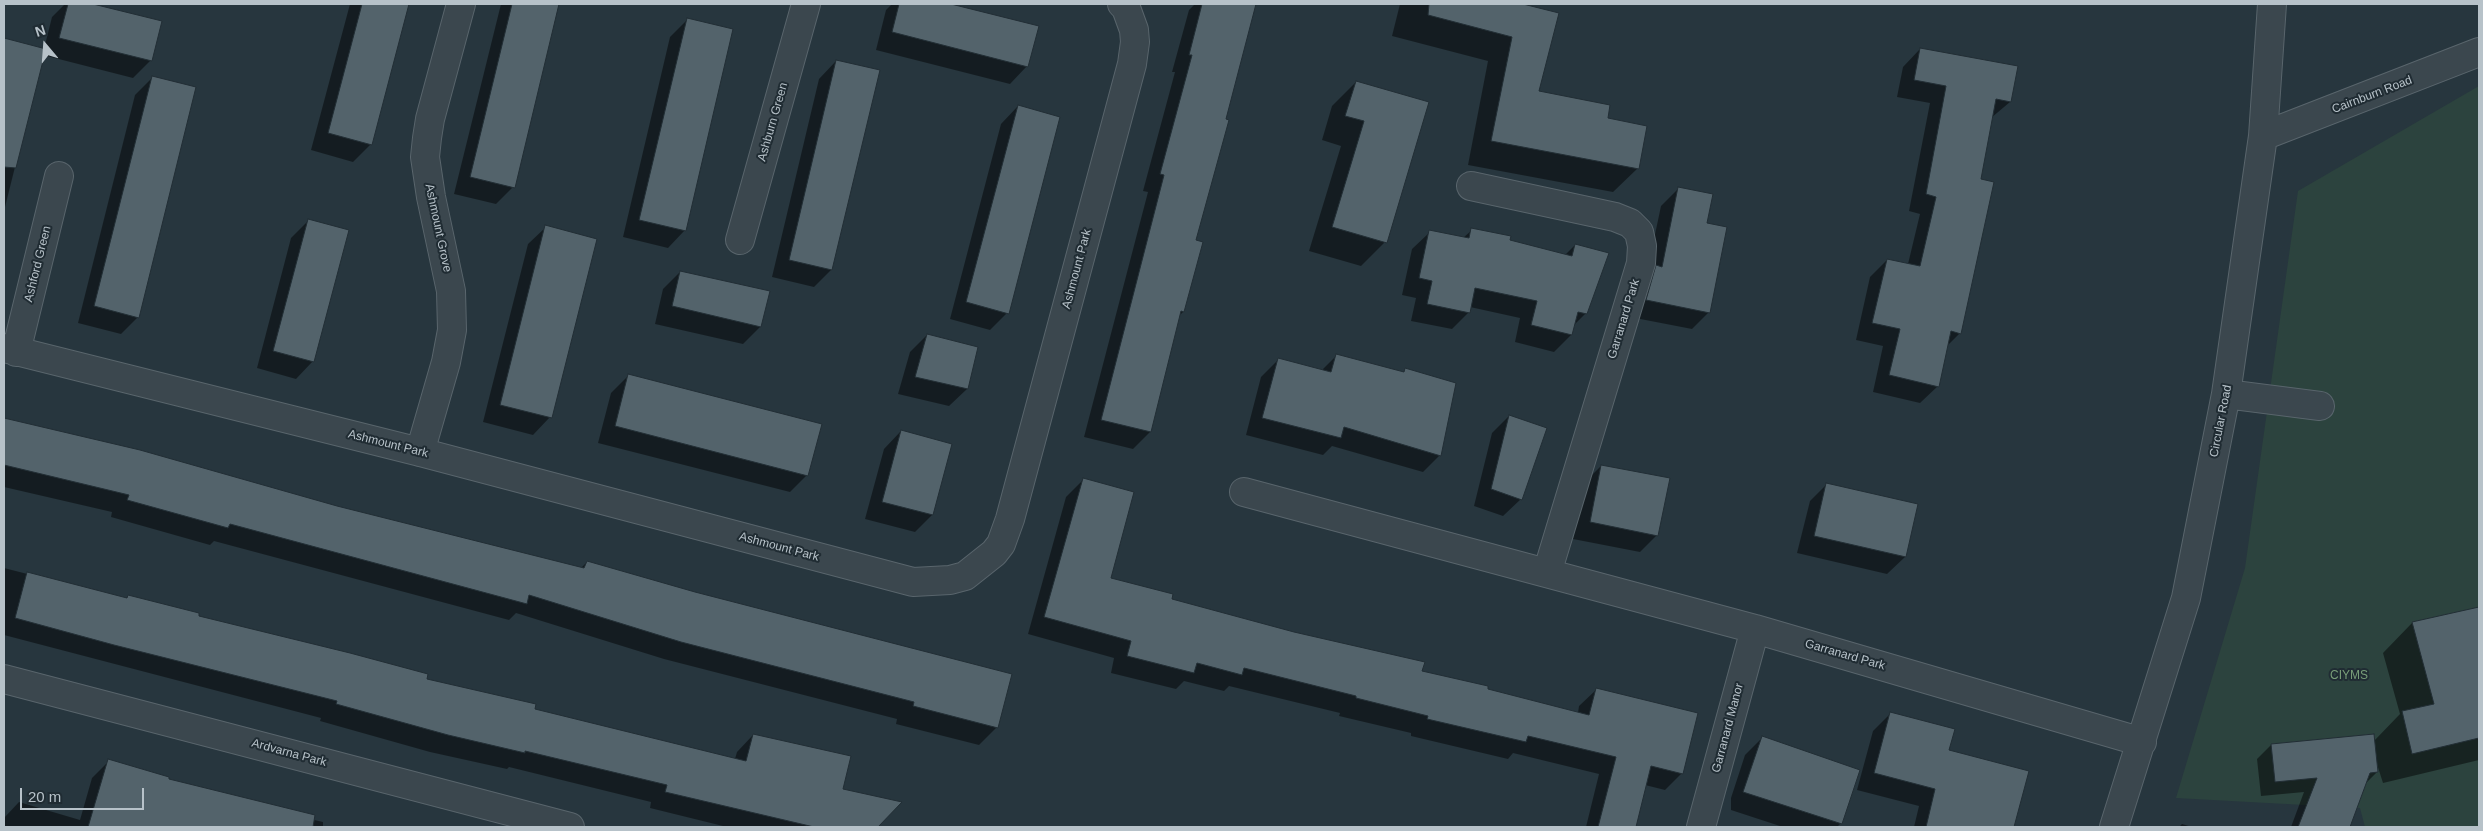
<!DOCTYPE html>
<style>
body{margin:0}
#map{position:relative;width:2483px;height:831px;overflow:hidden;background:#27363e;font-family:Arial,sans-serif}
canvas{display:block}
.frame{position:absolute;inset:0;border:5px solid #b7c2c9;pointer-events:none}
.north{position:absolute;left:20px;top:20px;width:50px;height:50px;-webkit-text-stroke:4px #202c33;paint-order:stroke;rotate:342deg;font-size:14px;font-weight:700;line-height:20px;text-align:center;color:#b7c2c9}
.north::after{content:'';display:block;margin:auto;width:18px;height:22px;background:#b7c2c9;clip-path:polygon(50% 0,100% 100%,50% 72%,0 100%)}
.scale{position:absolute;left:20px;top:788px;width:124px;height:22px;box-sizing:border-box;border:2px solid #b7c2c9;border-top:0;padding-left:6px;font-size:15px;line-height:18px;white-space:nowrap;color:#b7c2c9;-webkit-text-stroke:4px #202c33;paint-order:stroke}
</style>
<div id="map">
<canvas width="2483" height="831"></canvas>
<div class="frame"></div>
<div class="north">N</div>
<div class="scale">20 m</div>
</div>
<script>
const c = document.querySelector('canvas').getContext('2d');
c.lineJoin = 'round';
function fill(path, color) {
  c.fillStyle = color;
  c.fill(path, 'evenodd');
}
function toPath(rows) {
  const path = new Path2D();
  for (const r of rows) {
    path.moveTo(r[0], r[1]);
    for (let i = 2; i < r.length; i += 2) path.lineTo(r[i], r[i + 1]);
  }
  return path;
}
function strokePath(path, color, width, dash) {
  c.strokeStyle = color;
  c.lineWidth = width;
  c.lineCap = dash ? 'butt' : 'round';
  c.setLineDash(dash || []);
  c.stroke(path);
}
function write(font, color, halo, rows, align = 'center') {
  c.font = font + ' Arial,sans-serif';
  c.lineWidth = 4;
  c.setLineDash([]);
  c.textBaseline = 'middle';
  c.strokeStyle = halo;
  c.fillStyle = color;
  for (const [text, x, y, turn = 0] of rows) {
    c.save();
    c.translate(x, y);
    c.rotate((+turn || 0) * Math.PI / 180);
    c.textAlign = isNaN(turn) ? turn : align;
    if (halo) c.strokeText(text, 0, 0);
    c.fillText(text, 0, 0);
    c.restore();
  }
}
const green = toPath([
 [2479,86,2479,827,2365,827,2360,808,2176,798,2245,568,2298,191]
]);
const shadow = toPath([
 [65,4,87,4,160,22,151,60,133,78,43,55,4,211,4,41,44,49,52,17],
 [350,4,408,4,371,144,353,162,311,150],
 [501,4,559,4,513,187,496,204,454,194],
 [892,4,946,4,1037,27,1027,66,1010,84,876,50,886,10],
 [1195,4,1254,6,1195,241,1183,312,1178,317,1150,432,1133,449,1084,437,1148,192,1143,191,1175,72,1172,72,1189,10],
 [1400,4,1518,4,1558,14,1538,92,1606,119,1638,168,1613,192,1468,165,1488,61,1392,36],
 [687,20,685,230,668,248,623,237,670,37],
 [1920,49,2010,102,1991,118,1980,180,1960,333,1946,347,1938,386,1920,403,1873,392,1883,346,1856,340,1870,277,1887,260,1908,264,1920,214,1909,211,1930,103,1897,97,1903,67],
 [836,61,878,71,831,270,814,287,772,277,819,79],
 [152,78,138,317,121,334,78,323,135,95],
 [1356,82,1428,103,1385,242,1361,266,1309,251,1341,146,1322,140,1332,106],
 [1018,106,1007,313,990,330,950,319,1001,124],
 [1678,189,1705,224,1709,312,1692,329,1630,317,1646,277,1661,206],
 [308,221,313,361,296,379,257,368,291,238],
 [546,227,550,417,533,435,483,422,528,244],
 [1472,230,1565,255,1575,245,1586,313,1573,326,1571,335,1554,352,1515,342,1520,318,1470,307,1469,312,1452,329,1411,321,1416,298,1402,295,1412,249,1430,232,1463,238],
 [680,272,760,327,743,344,655,324,663,289],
 [927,335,967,389,949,406,898,394,910,352],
 [1336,356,1403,373,1405,370,1440,455,1423,472,1332,446,1323,455,1246,435,1261,377,1278,360,1321,371],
 [628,376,807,475,790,492,598,443,611,393],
 [1509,416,1521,499,1503,516,1474,506,1492,433],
 [4,419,140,451,336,507,580,569,587,562,997,727,979,745,896,724,897,719,664,659,516,613,509,620,214,541,210,545,111,517,112,512,4,487],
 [901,431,951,445,932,515,915,532,865,519,884,449],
 [1601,466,1657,535,1640,552,1573,539,1584,483],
 [1083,480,1110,578,1170,600,1421,672,1578,713,1579,706,1597,689,1682,773,1665,790,1645,785,1634,827,1586,827,1599,774,1513,753,1508,759,1411,736,1411,733,1339,716,1340,713,1229,686,1224,691,1184,681,1176,689,1111,673,1114,658,1028,634,1066,497],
 [1827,484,1917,505,1905,557,1887,574,1797,553,1810,501],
 [4,568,125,599,128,596,533,709,735,759,737,752,753,735,842,789,900,803,876,827,727,827,650,808,651,802,509,767,507,769,430,752,320,721,321,718,4,635],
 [2479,608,2479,760,2383,783,2376,761,2377,772,2365,784,2348,827,2291,827,2304,792,2261,796,2257,759,2271,745,2374,741,2400,714,2383,653,2412,623],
 [1890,714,1948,751,2027,772,2012,827,1914,827,1919,806,1857,790,1873,731],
 [1762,738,1841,823,1837,827,1783,827,1731,810,1731,798,1745,755],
 [109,761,262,808,323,822,323,826,329,827,4,827,4,818,19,802,80,820,92,778],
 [2182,824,2192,827,2179,827]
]);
const building = toPath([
 [68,4,93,4,162,21,152,61,59,38,68,4],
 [362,4,409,4,372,145,328,133,362,4],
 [512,4,559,4,515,188,470,177,512,4],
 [899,4,951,4,1039,26,1028,67,892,32,899,4],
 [1202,4,1256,4,1226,119,1229,120,1196,240,1203,242,1184,312,1181,311,1151,432,1101,420,1164,175,1160,174,1192,55,1189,55,1202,4],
 [1429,4,1523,4,1559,13,1539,91,1610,105,1608,118,1647,126,1639,169,1491,141,1512,37,1428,15,1429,4],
 [687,18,733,29,686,231,639,220,687,18],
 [4,38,46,49,16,168,4,167,4,38],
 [1920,48,2018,66,2011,102,1996,99,1981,179,1994,182,1961,334,1951,331,1939,387,1889,375,1900,329,1872,323,1887,259,1920,266,1936,197,1926,194,1946,86,1914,80,1920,48],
 [836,60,880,70,832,270,789,260,836,60],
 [152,76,196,87,139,318,94,306,152,76],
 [1356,81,1429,102,1387,243,1332,227,1364,121,1345,116,1356,81],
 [1018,105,1060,117,1009,314,966,302,1018,105],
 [1678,187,1713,194,1707,223,1727,227,1710,313,1646,300,1656,265,1662,267,1678,187],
 [308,219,349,230,314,362,273,351,308,219],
 [545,225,597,239,552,418,500,405,545,225],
 [1471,228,1511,236,1510,240,1572,256,1575,244,1609,253,1587,314,1578,312,1572,335,1531,325,1537,301,1475,288,1470,313,1427,304,1432,281,1419,278,1429,230,1469,238,1471,228],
 [680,271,770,291,761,327,672,306,680,271],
 [927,334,978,347,968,389,915,377,927,334],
 [1336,354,1404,372,1405,368,1456,383,1441,456,1344,427,1341,438,1262,418,1278,358,1331,372,1336,354],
 [628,374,822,424,808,476,615,426,628,374],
 [1509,415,1547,428,1522,500,1491,489,1509,415],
 [4,418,140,450,337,506,584,568,587,561,695,592,1012,674,998,728,913,706,914,702,681,642,529,595,527,604,230,524,228,528,127,500,129,495,4,465,4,418],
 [901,430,952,444,933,515,882,502,901,430],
 [1601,465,1670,478,1658,536,1590,522,1601,465],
 [1083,478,1134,492,1111,578,1173,594,1172,599,1294,632,1425,662,1422,671,1488,686,1488,689,1589,715,1596,688,1698,713,1683,774,1651,766,1636,827,1598,827,1616,757,1528,736,1526,742,1427,719,1428,716,1356,698,1356,696,1244,668,1242,675,1197,663,1194,673,1127,656,1131,641,1044,617,1083,478],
 [1826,483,1918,504,1906,557,1814,536,1826,483],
 [27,572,127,598,128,595,199,613,199,616,350,653,428,674,427,679,536,704,535,709,746,761,753,734,851,756,843,789,902,802,878,827,814,827,665,792,667,785,525,751,525,753,448,735,336,704,337,701,114,645,15,618,27,572],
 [2479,607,2479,738,2412,754,2402,711,2434,704,2412,622,2479,607],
 [1890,712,1955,729,1949,750,2029,771,2014,827,1926,827,1935,789,1874,773,1890,712],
 [2374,734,2378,772,2370,773,2350,827,2298,827,2317,778,2275,782,2271,744,2374,734],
 [1762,736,1860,770,1842,824,1743,792,1762,736],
 [108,759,169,777,169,779,315,815,313,827,88,827,108,759]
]);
const minor = toPath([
 [2263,136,2479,52],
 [1471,186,1615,217,1630,223,1639,232,1642,246,1641,263,1547,573],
 [740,240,806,4],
 [4,348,420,452,913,582,950,580,965,576,994,553,1001,544,1010,519,1132,64,1135,42,1134,30,1126,8,1122,4],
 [16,352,59,176],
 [2226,394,2320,406],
 [420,452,446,362,452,330,451,291,431,197,425,157,427,138,430,119,461,4],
 [1244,492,1755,629,2142,742],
 [4,679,570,827],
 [1701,827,1755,629],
 [2114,827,2186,598,2226,394,2263,136,2272,4]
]);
const streetNames = [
 ["Cairnburn Road",2372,95,-21],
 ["Ashburn Green",773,122,-74],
 ["Ashmount Grove",438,228,78],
 ["Ashford Green",38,264,-76],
 ["Ashmount Park",1077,269,-75],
 ["Garranard Park",1624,319,-73],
 ["Circular Road",2221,421,-79],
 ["Ashmount Park",388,444,14],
 ["Ashmount Park",779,547,15],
 ["Garranard Park",1845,655,16],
 ["Garranard Manor",1728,728,-75],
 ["Ardvarna Park",289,753,15]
];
const parkNames = [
 ["CIYMS",2349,676]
];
fill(green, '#2c433e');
fill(shadow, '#0007');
fill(building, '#53636b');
strokePath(building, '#222e35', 1);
strokePath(minor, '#59656c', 30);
strokePath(minor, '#3b474e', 28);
write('12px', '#b7c2c9', '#202c33', streetNames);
write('12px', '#789d78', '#202c33', parkNames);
</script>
